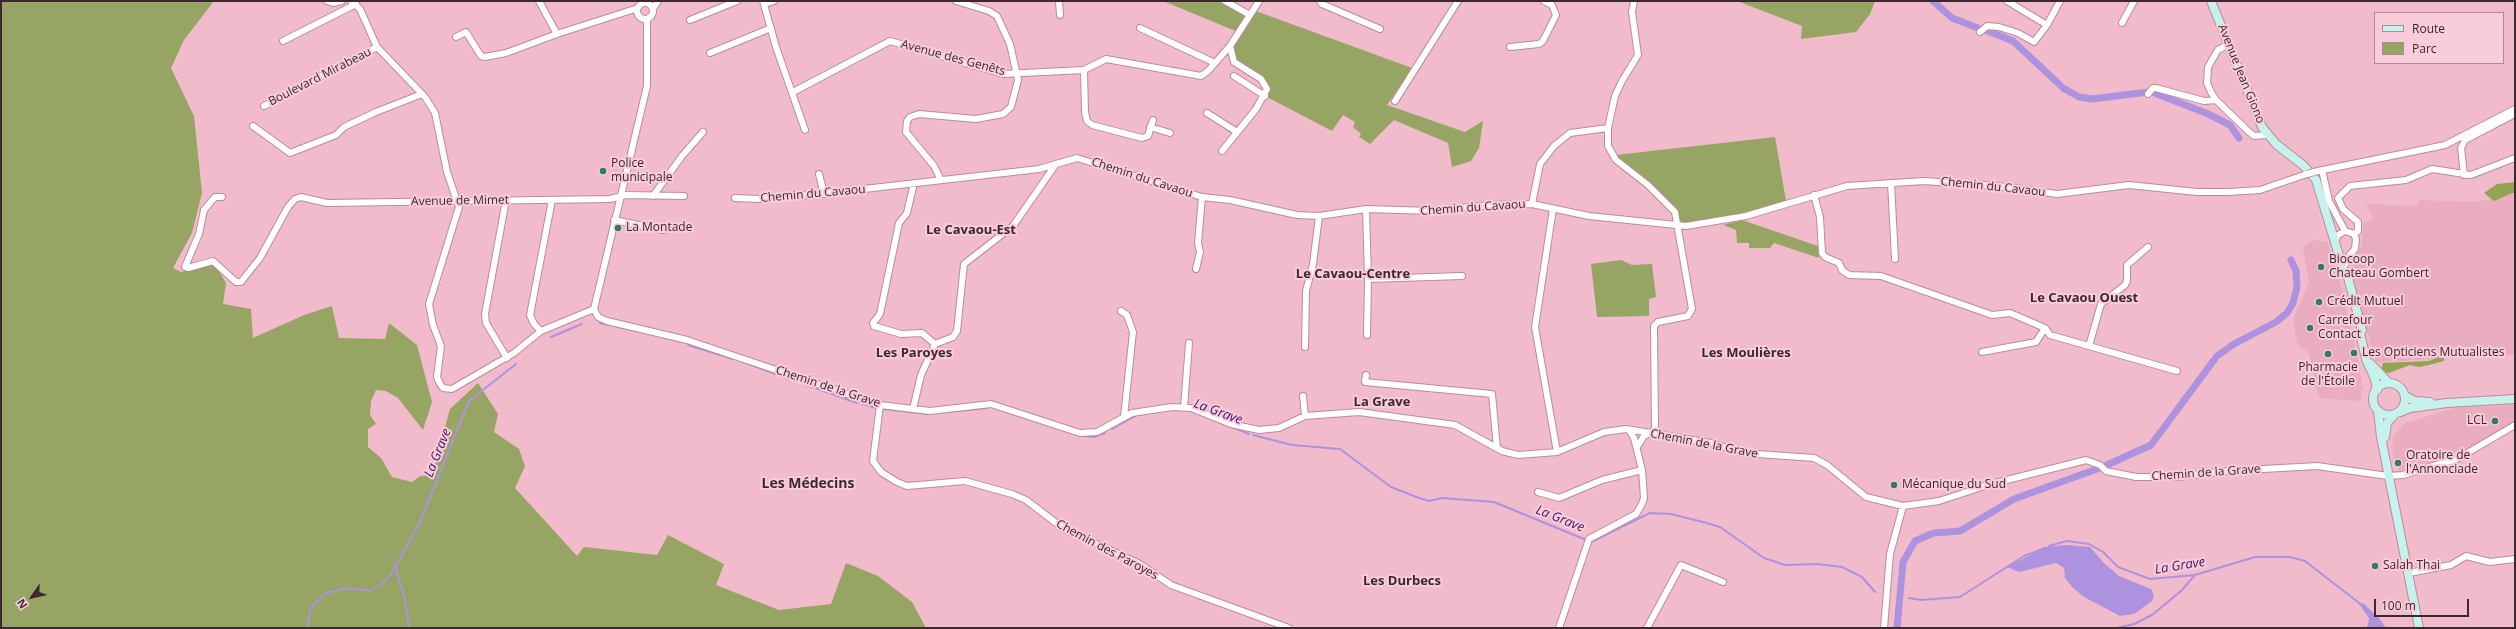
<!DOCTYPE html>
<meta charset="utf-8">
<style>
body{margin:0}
#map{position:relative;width:2516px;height:629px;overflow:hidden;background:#f2bbcb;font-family:"Open Sans",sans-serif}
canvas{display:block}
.frame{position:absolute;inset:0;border:2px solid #3d282f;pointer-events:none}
.legend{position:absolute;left:2374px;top:12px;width:130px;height:52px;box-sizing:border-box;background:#f9ccd9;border:1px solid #ae8a95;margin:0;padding:5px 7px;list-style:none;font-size:12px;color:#3d282f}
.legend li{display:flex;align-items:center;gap:8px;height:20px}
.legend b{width:20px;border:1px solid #ae8a95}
.north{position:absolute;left:12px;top:577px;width:40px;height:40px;-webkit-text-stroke:3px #f9ccd9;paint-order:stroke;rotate:236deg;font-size:11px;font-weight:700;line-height:16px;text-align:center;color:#3d282f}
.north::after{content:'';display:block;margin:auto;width:14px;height:18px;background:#3d282f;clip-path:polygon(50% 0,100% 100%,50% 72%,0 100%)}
.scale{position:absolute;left:2374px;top:599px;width:95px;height:18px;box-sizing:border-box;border:2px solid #3d282f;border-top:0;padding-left:5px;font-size:12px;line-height:14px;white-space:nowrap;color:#3d282f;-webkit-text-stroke:3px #f9ccd9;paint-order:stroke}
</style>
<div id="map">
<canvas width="2516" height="629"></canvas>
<div class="frame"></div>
<ul class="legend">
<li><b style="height:5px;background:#c5f2eb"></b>Route</li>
<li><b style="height:11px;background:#96a563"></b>Parc</li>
</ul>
<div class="north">N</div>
<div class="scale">100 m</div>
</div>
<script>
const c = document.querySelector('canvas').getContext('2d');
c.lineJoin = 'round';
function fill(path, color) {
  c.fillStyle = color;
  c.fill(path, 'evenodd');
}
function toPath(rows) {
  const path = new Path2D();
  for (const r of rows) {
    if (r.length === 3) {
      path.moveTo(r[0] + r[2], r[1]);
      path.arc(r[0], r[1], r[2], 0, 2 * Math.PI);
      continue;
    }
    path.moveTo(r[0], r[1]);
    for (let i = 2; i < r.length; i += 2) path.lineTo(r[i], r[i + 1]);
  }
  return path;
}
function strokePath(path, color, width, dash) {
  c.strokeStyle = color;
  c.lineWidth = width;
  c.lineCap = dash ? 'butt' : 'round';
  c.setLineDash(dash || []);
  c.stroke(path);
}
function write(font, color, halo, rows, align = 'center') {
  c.font = font + ' "Open Sans",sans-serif';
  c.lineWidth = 4;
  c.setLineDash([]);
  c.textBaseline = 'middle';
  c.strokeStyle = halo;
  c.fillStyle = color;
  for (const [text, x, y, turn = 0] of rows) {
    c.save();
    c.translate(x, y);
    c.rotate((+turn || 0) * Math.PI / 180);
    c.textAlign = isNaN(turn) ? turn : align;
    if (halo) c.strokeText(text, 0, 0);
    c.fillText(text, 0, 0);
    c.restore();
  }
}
const built = toPath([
 [2515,187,2515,355,2376,362,2349,269,2352,261,2362,245,2363,224,2373,219,2366,204,2417,206,2419,200,2475,202,2487,200],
 [2316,239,2321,242,2327,241,2340,281,2358,360,2363,390,2360,390,2362,401,2319,398,2309,353,2297,343,2293,319,2309,283,2303,249,2306,244],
 [2515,405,2515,422,2462,454,2408,473,2398,472,2397,467,2401,466,2399,461,2395,461,2391,446,2394,445,2392,439,2395,434,2405,423,2454,408]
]);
const green = toPath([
 [1,1,214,1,184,40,171,68,194,116,202,193,192,233,173,268,181,272,214,263,226,283,223,304,251,309,253,338,304,315,332,306,339,338,385,339,389,323,417,345,432,402,423,430,398,398,386,391,376,390,371,401,370,415,376,424,368,429,368,447,381,458,392,477,412,482,420,476,432,475,450,409,478,383,498,414,494,432,519,449,525,466,515,488,577,556,584,547,657,555,668,535,724,564,716,585,779,610,831,604,846,563,878,576,912,602,926,628,1,628],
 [1163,1,1225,1,1250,15,1253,10,1412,68,1387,105,1465,132,1483,121,1479,148,1471,161,1452,167,1448,143,1394,120,1370,144,1359,137,1361,134,1353,127,1355,122,1343,115,1332,131,1265,96,1266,84,1238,66,1230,46,1238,32],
 [1737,1,1875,1,1870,14,1856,32,1801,39,1802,26],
 [1775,137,1786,201,1736,215,1681,223,1675,206,1616,155],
 [1742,220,1818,246,1819,258,1774,243,1770,248,1749,248,1749,243,1737,243,1736,230,1723,225],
 [1621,260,1632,265,1652,264,1656,297,1649,299,1649,316,1597,317,1591,264]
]);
const forest = toPath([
 [2515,182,2515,192,2494,201,2484,193,2497,184],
 [2444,355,2444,361,2429,365,2419,367,2410,365,2389,373,2381,371,2383,363,2429,361]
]);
const water = toPath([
 [2066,545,2090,547,2104,563,2119,576,2151,589,2154,595,2152,601,2134,614,2120,616,2084,597,2073,588,2065,578,2064,568,2056,563,2019,572,2007,567,2045,547],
 [2363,603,2379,618,2386,628,2367,628,2369,618,2359,604]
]);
const stream = toPath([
 [600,323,608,325],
 [617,327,624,328],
 [659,336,682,342],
 [551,337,582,324],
 [688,345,733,359],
 [746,363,789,379],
 [804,384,857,403],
 [863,404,876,408],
 [884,409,927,414],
 [937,413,987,408],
 [1023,417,1083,436,1094,437,1105,433],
 [1232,427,1249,434],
 [1112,429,1137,415],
 [1253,435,1292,445,1340,449,1391,487,1419,498,1429,501,1442,498,1494,502,1591,542,1650,513,1671,514,1703,522,1720,527,1764,558,1785,565,1817,564,1842,567,1862,577,1875,592],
 [2049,546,2067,541,2089,544,2103,552,2118,567,2150,579,2195,575,2255,557,2290,557,2305,561,2363,606],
 [395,565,405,600,409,628],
 [1909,598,1921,600,1960,597,2024,556,2045,548],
 [307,628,311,607,326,593,349,588,370,591,382,584,390,576,420,522,469,401,516,364],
 [2117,628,2134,624,2152,615,2181,591,2195,575]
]);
const canal = toPath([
 [1933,1,1952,18,1978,28],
 [1985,30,2013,41,2060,85],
 [2063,88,2079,97,2092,99,2148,92],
 [2152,92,2203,112],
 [2206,113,2230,125,2239,138],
 [2107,465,2151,445,2217,356,2234,344,2276,322,2287,313,2293,303,2297,287,2296,271,2291,260],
 [1935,533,1960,531,2014,499,2097,469],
 [1897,628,1903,562,1915,541,1931,534]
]);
const street = toPath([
 [327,1,333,3,342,1],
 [351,1,360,9,377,47,425,97,435,113,447,172,459,207,429,304,433,325,441,346,437,377,440,384,443,388,452,389,514,353,541,331,594,309],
 [539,1,557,34],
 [763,1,776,47,805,130],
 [1059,1,1060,15],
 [1225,1,1250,15],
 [1320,1,1322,4,1380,29],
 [1634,1,1632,12,1638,55,1622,81,1615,96,1608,128,1608,146,1616,160,1648,185,1675,212,1692,309,1688,316,1658,322,1654,326,1655,430,1644,436,1637,447],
 [2007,1,2047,25,2060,1],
 [645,11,8],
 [764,4,774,1],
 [653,9,658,1],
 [690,20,737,1],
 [2122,23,2134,1],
 [1140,28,1215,63],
 [1980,32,1987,26,1999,27,2018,33,2034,42,2047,25],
 [456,37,466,32,481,56,485,57,506,53,557,34,638,8],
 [283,41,356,4],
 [2229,44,2218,50,2208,67,2207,83,2211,92,2216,100,2248,131,2254,136,2267,135],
 [1510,47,1539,44,1543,41,1556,15,1552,5,1544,1],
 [710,53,771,28],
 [1084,70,1085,112,1087,121,1092,125,1142,138,1148,136,1153,120],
 [1234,76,1265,96],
 [793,92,890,41,1003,74,1084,70,1106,59,1201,76,1208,71,1230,46,1259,1],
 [2148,94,2153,88,2156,88,2204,101,2216,100],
 [1395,101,1458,1],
 [264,106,377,47],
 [1207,113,1237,132],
 [253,126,290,153,336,135,344,127,376,112,422,94],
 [1150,127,1170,133],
 [1222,151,1256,109,1267,89,1261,79,1234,62,1230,46],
 [2322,170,2329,201,2345,231],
 [2318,171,2445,145,2515,109],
 [819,174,824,194],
 [2464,175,2461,148,2465,140,2515,114],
 [941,180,934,166,906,132,907,121,910,117,919,114,976,119,1003,114,1011,107,1018,80,1010,44,997,16,989,11,956,1],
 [914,183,907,213,899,223,880,314,873,323,874,326,901,334,922,333,935,344],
 [1891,183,1895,259],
 [1814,195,1820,217,1822,253,1825,257,1839,263,1842,270,1849,275,1881,276,1992,315,2010,313,2045,328,2050,335,2177,371],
 [653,196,682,156,703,132],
 [222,197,215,197,204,210,199,234,185,267,188,268,213,261,236,282,241,282,260,258,288,207,295,199,301,197,327,203,610,199,626,195,684,196],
 [735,198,761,199,820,194,1039,169,1077,158,1202,197,1230,200,1297,215,1319,216,1366,209,1432,211,1490,205,1532,204,1589,216,1686,226,1746,216,1847,186,1924,181,2008,187,2057,194,2129,185,2197,192,2229,192,2260,190,2307,174],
 [506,200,485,314,486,323,507,358],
 [1532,204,1540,164,1554,146,1570,133,1608,128],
 [1366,209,1368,279,1367,335],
 [1553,209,1535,327,1557,452],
 [614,220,663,230],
 [2354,234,2358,231,2358,222,2343,209,2338,198,2350,186,2406,180,2432,169,2471,175,2515,158],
 [2334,242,2338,235,2345,231,2354,234,2356,239,2355,249,2348,257,2343,269],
 [1196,269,1200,252,1198,243,1202,197],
 [1368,279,1462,276],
 [594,309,598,317,607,321,687,340,880,405,930,411,991,404,1080,433,1097,432,1132,413,1172,407,1191,408,1231,424,1259,430,1279,428,1305,416,1359,412,1455,425,1502,451,1518,455,1557,452,1604,432,1626,429,1711,443,1743,453,1814,458,1827,465,1866,497,1903,506,1939,501,1991,484,2086,460,2100,465,2106,471,2136,477,2177,477,2227,471,2317,466,2388,476,2403,475,2457,459,2515,425],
 [594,309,647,86,647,19],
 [1121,311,1127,315,1133,332,1124,417],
 [541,331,534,324,530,315,552,200],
 [2089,346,2101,304,2125,285,2127,281,2127,265,2148,247],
 [1305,347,1306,291,1313,264,1319,216],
 [1982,352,2036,342,2045,328],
 [1366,375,1365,382,1492,394,1497,448],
 [1303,396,1305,416],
 [880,405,873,461,881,472,897,482,907,486,965,481,1012,494,1026,500,1064,529,1140,564,1171,585,1289,628],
 [1184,407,1189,343],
 [913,409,921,375,935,344,953,337,957,331,964,264,1013,226,1056,164],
 [1538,492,1559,498,1602,480,1642,470],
 [2409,573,2451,565,2466,556,2490,562,2515,559],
 [1559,628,1589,539,1636,514,1642,504,1644,498,1642,470,1634,438,1629,430],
 [1647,628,1681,565,1723,582],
 [1884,628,1890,554,1903,506]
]);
const secondary = toPath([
 [2211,1,2262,127,2276,144,2304,166,2316,180,2344,272,2347,274,2362,330,2360,333,2366,359,2375,379,2377,390],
 [2371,364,2389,383],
 [2389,399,16],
 [2405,396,2415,401,2430,402],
 [2378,411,2381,437,2419,628],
 [2400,412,2410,408,2447,403,2515,399],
 [2385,437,2387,423,2394,415]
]);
const streetBridge = toPath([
 [2307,174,2318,171]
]);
const markers = [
 [603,171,4,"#34786c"],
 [618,228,4,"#34786c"],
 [2321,267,4,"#34786c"],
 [2319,302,4,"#34786c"],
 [2310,328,4,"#34786c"],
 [2354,353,4,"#34786c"],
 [2328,354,4,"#34786c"],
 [2495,421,4,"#34786c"],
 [2398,463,4,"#34786c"],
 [1894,485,4,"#34786c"],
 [2375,566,4,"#34786c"]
];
const streetNames = [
 ["Avenue des Genêts",953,58,15],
 ["Avenue Jean Giono",2241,74,68],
 ["Boulevard Mirabeau",320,77,-27],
 ["Chemin du Cavaou",1142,178,18],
 ["Chemin du Cavaou",1993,187,6],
 ["Chemin du Cavaou",813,194,-5],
 ["Avenue de Mimet",460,201,-1],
 ["Chemin du Cavaou",1473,208,-4],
 ["Chemin de la Grave",828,387,18],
 ["Chemin de la Grave",1704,444,11],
 ["Chemin de la Grave",2206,473,-4],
 ["Chemin des Paroyes",1107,550,28]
];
const poiNames = [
 ["Police",611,164],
 ["municipale",611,178],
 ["La Montade",626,228],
 ["Biocoop",2329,260],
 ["Chateau Gombert",2329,274],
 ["Crédit Mutuel",2327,302],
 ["Carrefour",2318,321],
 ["Contact",2318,335],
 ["Les Opticiens Mutualistes",2362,353],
 ["Pharmacie",2328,368,"center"],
 ["de l'Étoile",2328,382,"center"],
 ["LCL",2487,421,"right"],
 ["Oratoire de",2406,456],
 ["l'Annonciade",2406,470],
 ["Mécanique du Sud",1902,485],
 ["Salah Thai",2383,566]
];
const neighbourhoodNames = [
 ["Le Cavaou-Est",971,230],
 ["Le Cavaou-Centre",1353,274],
 ["Le Cavaou Ouest",2084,298],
 ["Les Paroyes",914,353],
 ["Les Moulières",1746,353],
 ["La Grave",1382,402],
 ["Les Durbecs",1402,581]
];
const waterNames = [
 ["La Grave",1218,412,20],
 ["La Grave",438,453,-68],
 ["La Grave",1560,519,22],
 ["La Grave",2180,566,-9]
];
const quarterNames = [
 ["Les Médecins",808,484]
];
fill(built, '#eaacbf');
fill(green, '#96a563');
fill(forest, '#93a550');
fill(water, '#ad93df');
strokePath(stream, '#ad93df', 2);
strokePath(canal, '#ad93df', 7);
strokePath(street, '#be8a9a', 8);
strokePath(secondary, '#be8a9a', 10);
strokePath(street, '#fff', 6);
strokePath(secondary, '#c5f2eb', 8);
strokePath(streetBridge, '#be8a9a', 8, []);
strokePath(streetBridge, '#fff', 6);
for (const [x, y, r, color] of markers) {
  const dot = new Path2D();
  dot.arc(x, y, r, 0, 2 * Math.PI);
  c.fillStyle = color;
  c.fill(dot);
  strokePath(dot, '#f9ccd9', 1.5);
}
write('12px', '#3d282f', '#f9ccd9', streetNames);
write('12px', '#3d282f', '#f9ccd9', poiNames, 'left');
write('bold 13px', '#3d282f', '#f9ccd9', neighbourhoodNames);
write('italic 13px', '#3e136d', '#f9ccd9', waterNames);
write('bold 14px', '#3d282f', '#f9ccd9', quarterNames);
</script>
